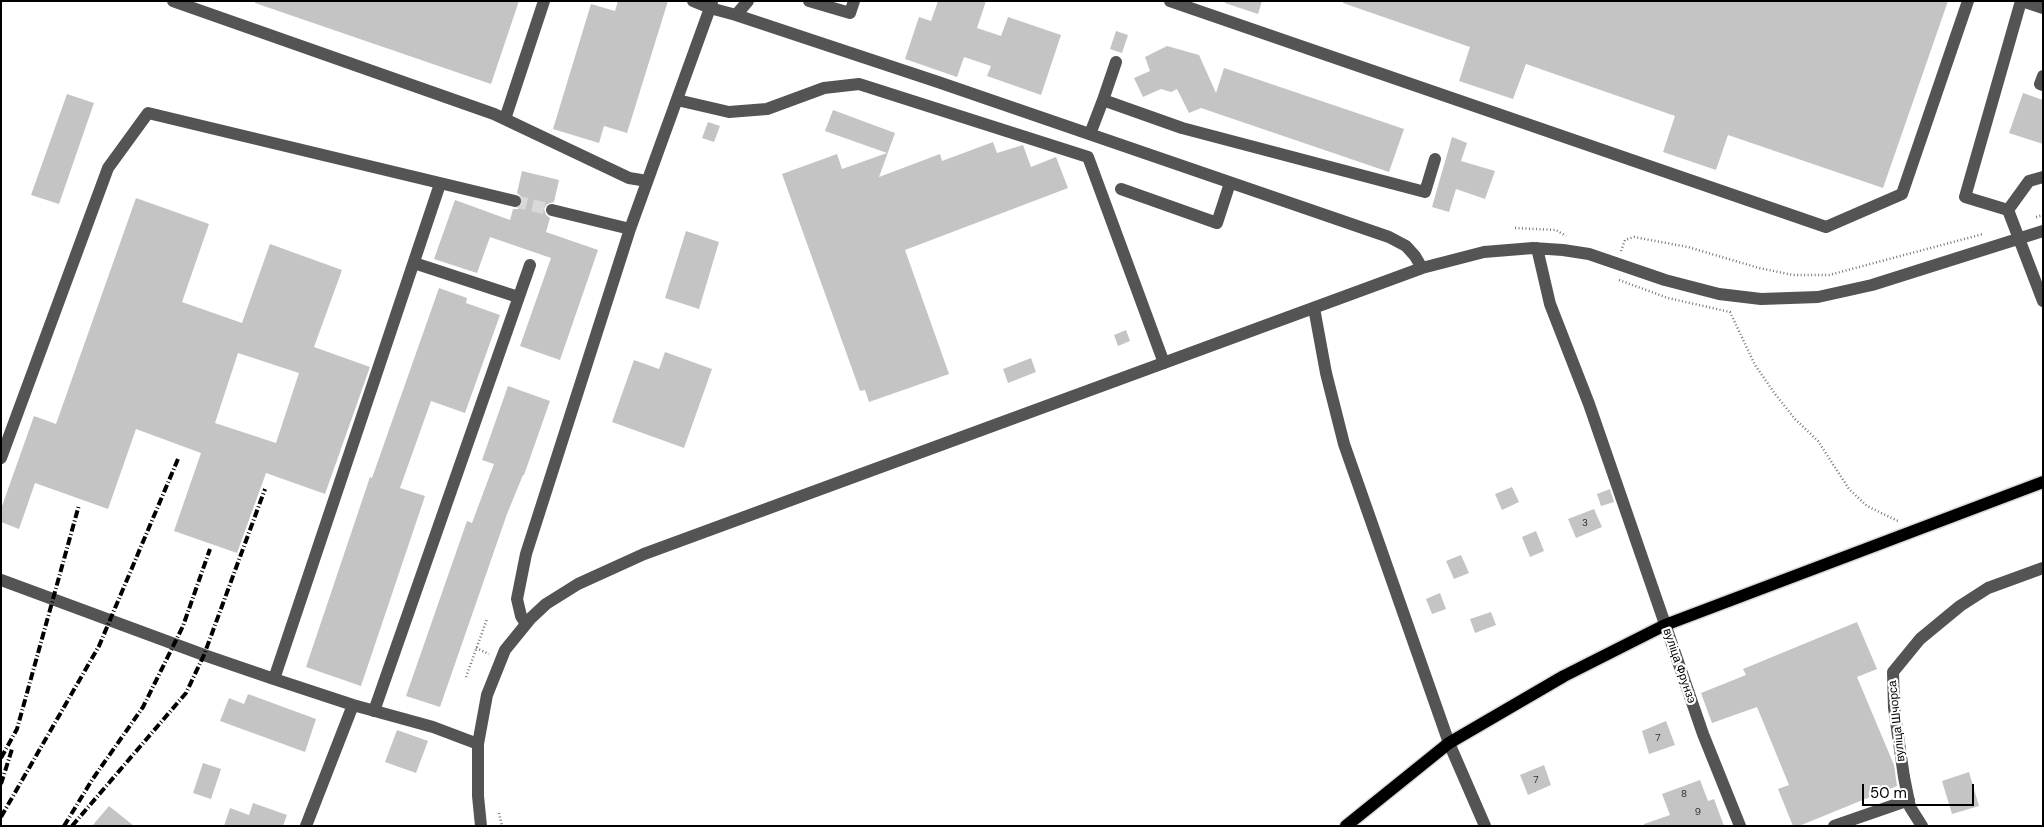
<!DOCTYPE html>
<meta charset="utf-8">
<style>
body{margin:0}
#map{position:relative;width:2044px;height:827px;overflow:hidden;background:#fff;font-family:"DM Sans",sans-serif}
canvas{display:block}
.frame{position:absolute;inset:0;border:2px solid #000;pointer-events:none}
.scale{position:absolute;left:1862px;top:784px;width:112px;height:22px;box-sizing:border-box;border:2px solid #000;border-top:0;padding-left:6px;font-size:15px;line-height:18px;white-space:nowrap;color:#000;-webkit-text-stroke:4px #fff;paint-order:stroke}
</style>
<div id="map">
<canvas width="2044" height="827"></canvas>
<div class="frame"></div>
<div class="scale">50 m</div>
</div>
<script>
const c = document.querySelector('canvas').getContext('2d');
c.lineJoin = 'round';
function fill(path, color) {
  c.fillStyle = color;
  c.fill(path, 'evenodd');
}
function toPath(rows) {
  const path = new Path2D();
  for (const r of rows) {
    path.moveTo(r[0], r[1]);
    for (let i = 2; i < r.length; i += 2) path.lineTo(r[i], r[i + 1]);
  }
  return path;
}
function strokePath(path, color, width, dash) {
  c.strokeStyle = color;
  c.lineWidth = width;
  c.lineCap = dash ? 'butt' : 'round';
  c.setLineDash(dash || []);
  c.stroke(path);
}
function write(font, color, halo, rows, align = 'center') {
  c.font = font + ' "DM Sans",sans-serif';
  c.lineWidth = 4.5;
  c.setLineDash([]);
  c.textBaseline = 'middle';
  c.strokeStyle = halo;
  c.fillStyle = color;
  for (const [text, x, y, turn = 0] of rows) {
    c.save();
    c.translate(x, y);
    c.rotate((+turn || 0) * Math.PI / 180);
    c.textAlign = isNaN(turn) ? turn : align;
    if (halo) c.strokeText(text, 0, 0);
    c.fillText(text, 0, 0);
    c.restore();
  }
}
const building = toPath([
 [255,1,519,1,491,84,255,3],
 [618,1,668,1,627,133,604,126,599,143,553,129,591,4,615,11],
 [938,1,986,1,977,28,1001,36,1008,17,1061,35,1041,95,987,76,991,66,964,57,957,77,905,59,919,17,931,21],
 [1225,1,1262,1,1258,14,1225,3],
 [1343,1,1948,1,1883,188,1728,135,1716,170,1663,152,1675,116,1526,64,1513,99,1459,81,1470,47,1343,3],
 [1116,31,1128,35,1122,53,1110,49],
 [1167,46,1199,55,1216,93,1224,68,1404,129,1389,172,1201,108,1189,113,1177,89,1171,92,1161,89,1143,97,1134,78,1150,71,1145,57],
 [2023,93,2043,100,2043,144,2009,133],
 [67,94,94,103,59,204,31,195],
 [833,110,895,133,879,177,940,154,942,161,993,142,997,153,1023,145,1031,167,1056,157,1068,188,905,250,949,374,869,402,865,390,860,391,782,174,837,154,842,169,887,153,825,131],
 [708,122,720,126,714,142,702,138],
 [1452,137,1467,143,1461,161,1495,171,1485,199,1456,189,1449,212,1432,207],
 [522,171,559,180,554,202,547,204,544,209,546,215,550,218,546,232,598,250,560,360,520,346,551,258,490,237,477,273,434,259,455,200,510,220,513,209,518,209,523,203,523,198,517,193],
 [136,198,209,224,182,302,242,323,270,244,342,270,314,347,370,367,325,494,266,473,237,553,174,531,201,453,136,429,108,509,35,483,19,529,1,522,1,509,34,416,56,424],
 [238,353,299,373,276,443,215,423],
 [686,231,719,242,699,309,665,298],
 [439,288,467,298,466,303,500,315,465,413,431,401,400,488,425,496,361,686,306,667,370,477,372,478],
 [1126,330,1130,341,1118,346,1114,335],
 [665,352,712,369,684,448,612,422,634,360,659,369],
 [1031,358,1036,372,1008,383,1003,369],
 [508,386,550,401,524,475,523,475,507,514,440,707,406,696,467,521,472,523,494,464,482,460],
 [1512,487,1519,502,1502,510,1495,494],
 [1610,489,1614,502,1601,506,1597,494],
 [1594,509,1602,527,1576,538,1568,519],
 [1536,531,1544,551,1530,557,1522,537],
 [1461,555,1469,573,1454,579,1446,561],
 [1440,593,1446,609,1432,614,1426,599],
 [1491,612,1496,625,1475,633,1470,619],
 [1857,622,1877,669,1857,677,1894,765,1897,786,1799,826,1793,826,1778,789,1789,785,1757,707,1712,723,1701,693,1746,675,1743,669],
 [248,694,316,719,305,752,220,721,229,698,244,704],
 [1666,721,1675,745,1649,754,1642,731],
 [397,730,428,741,416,773,385,762],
 [203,763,221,769,211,799,193,793],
 [1544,765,1551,785,1528,795,1520,775],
 [1969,772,1979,806,1952,814,1942,781],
 [1700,780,1708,801,1714,799,1724,826,1644,826,1644,824,1670,815,1662,794],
 [253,803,287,815,283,826,224,826,230,808,249,815],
 [109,806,134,826,92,826]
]);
const minorTunnel = toPath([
 [515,201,552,210]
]);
const path = toPath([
 [2036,217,2043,215],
 [1515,228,1556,230,1566,236],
 [1621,251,1625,240,1634,237,1688,247,1759,268,1793,275,1829,275,1983,234],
 [1619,280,1668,298,1730,312,1755,365,1775,394,1795,419,1818,441,1849,489,1867,506,1900,522],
 [476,648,489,654],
 [466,677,487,619],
 [499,813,502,826]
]);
const minor = toPath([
 [173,1,494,114,629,178,647,181],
 [693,1,710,8,712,2],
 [809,1,850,13,854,1],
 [1170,1,1826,227,1902,194,1968,1],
 [2021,1,1965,197,2008,210,2043,301],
 [2022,1,2043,8],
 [736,15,748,1],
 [2043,76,2040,84,2043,85],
 [677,100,729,112,767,109,824,88,859,84,1088,157,1164,363],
 [1103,100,1116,62],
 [505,119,544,1],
 [1090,134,1103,100,1182,128,1425,192,1435,159],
 [1121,189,1217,223,1230,183],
 [552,210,630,229],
 [2008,210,2029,181,2043,177],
 [1537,248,1550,304,1589,404,1703,734,1740,826],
 [414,263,518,297],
 [1314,308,1326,373,1344,444,1449,743,1485,826],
 [1,458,108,168,148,113,515,201],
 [1,580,204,655,274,679],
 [526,624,521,616,517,599,526,554,630,229,710,8,736,15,938,82,1389,237,1406,246,1415,256,1422,268],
 [353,705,433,727,478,744],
 [374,711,530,265],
 [306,826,353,705,274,679,440,184],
 [481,826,478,796,478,744,487,695,505,650,531,618,546,604,578,584,644,554,1422,268,1484,252,1533,248,1563,250,1589,254,1665,280,1719,294,1761,299,1818,297,1872,285,2043,231],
 [1834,826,1909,800],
 [1922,826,1910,807,1904,777,1894,708,1893,672,1920,639,1960,606,1988,588,2043,568]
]);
const major = toPath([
 [1346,826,1449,743,1564,676,1665,625,2043,482]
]);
const rail = toPath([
 [1,758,17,729,79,505],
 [1,784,12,749],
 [1,817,99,646,178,459],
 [64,826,92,780,143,707,183,626,210,549],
 [72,826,186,693,204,655,265,489]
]);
const numberNames = [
 ["3",1585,523],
 ["7",1658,738],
 ["7",1536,780],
 ["8",1684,794],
 ["9",1698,812]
];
const streetNames = [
 ["вуліца Фрунзэ",1679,666,71],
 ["вуліца Шчорса",1897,721,-96]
];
fill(building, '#c4c4c4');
strokePath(minorTunnel, '#d9d9d9', 12, [12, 6]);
strokePath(major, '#dbdbdb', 15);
strokePath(path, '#767676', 2.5, [1, 2.5]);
strokePath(minor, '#545454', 12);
strokePath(major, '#000', 12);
strokePath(rail, '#000', 4, [8, 2.5, 1, 2.5]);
write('10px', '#313131', null, numberNames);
write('12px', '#000', '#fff', streetNames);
</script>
